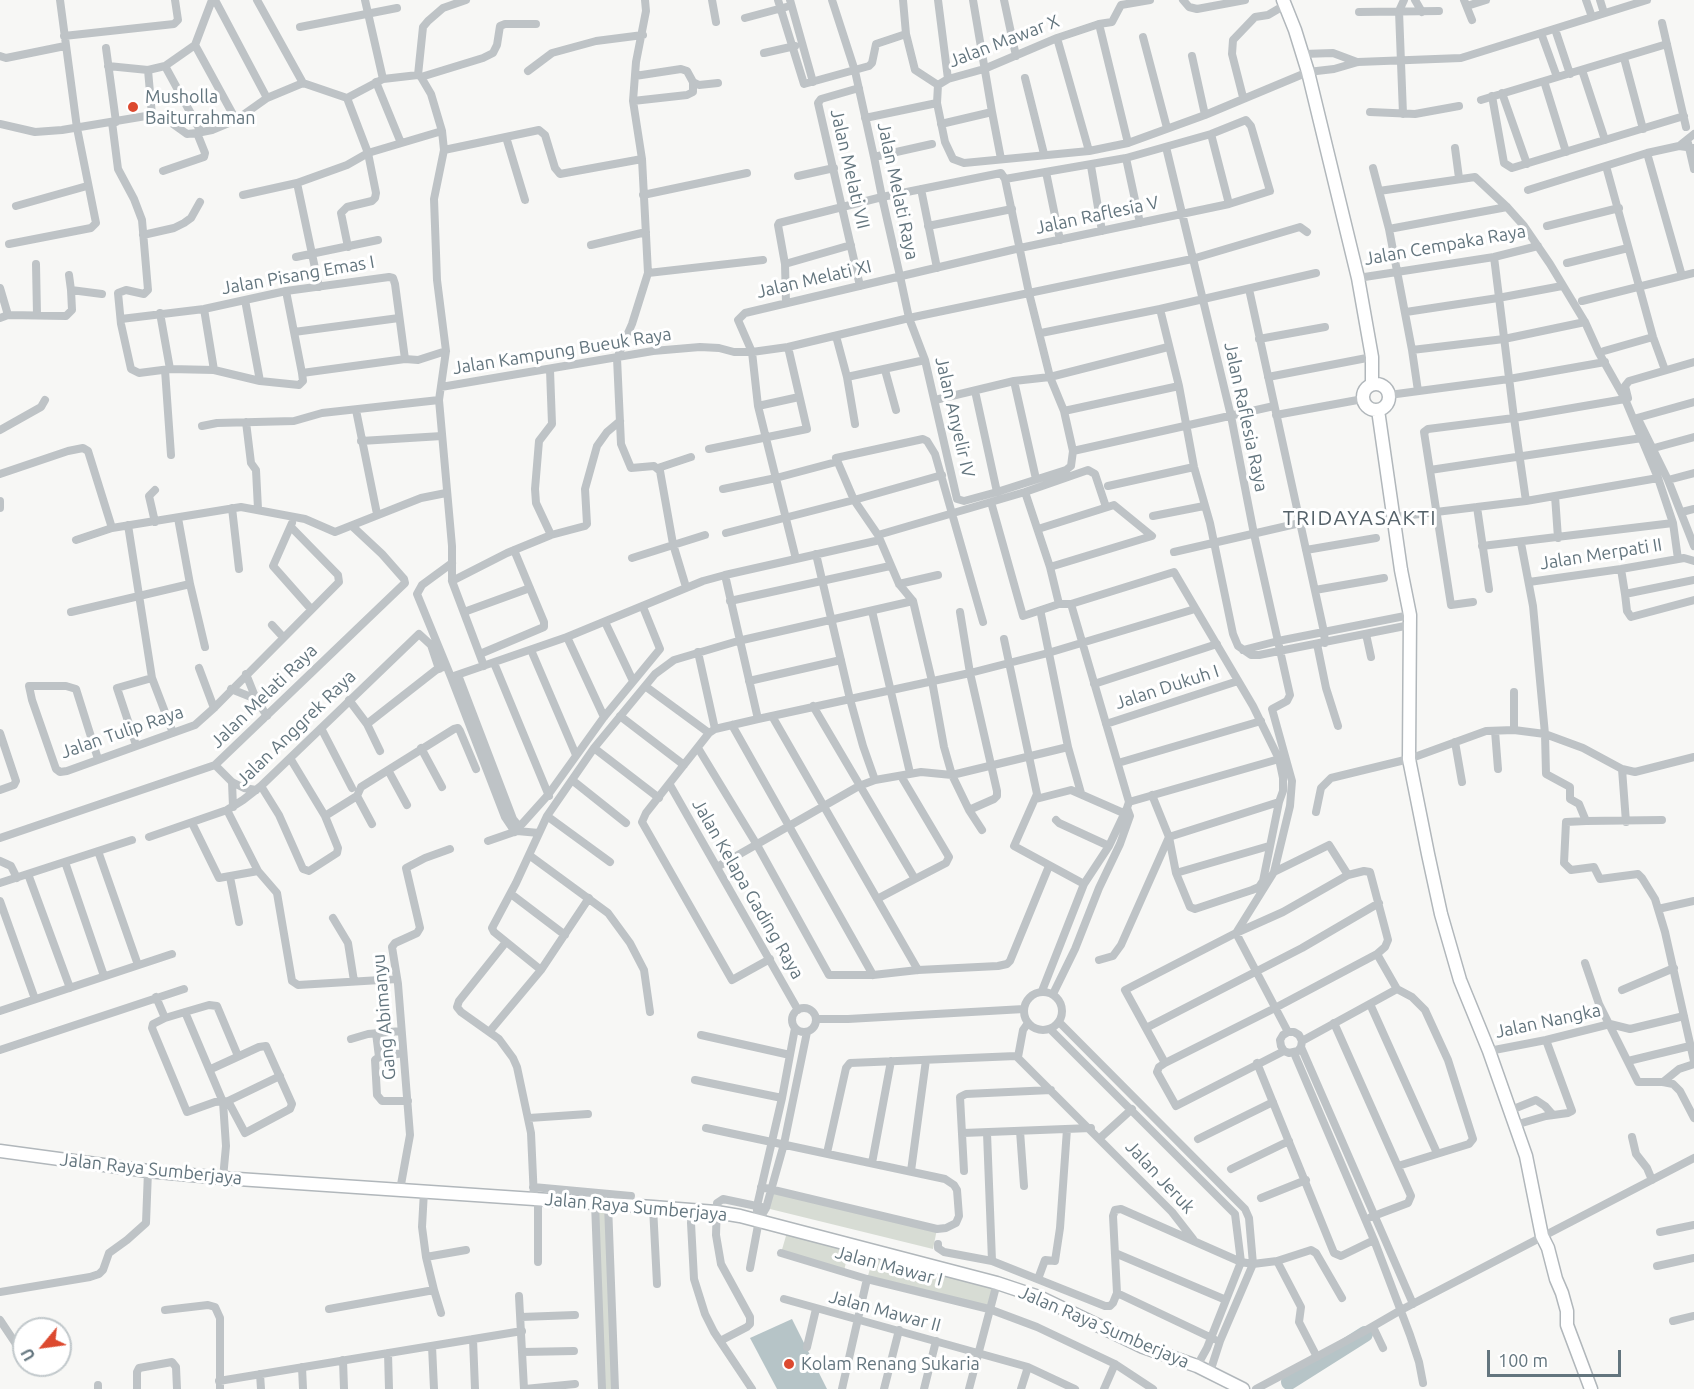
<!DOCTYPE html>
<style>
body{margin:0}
#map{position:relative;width:1694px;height:1389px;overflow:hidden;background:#f7f7f5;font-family:Ubuntu,sans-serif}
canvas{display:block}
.north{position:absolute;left:12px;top:1317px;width:60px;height:60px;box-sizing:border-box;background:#fff;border:2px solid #c1c8cb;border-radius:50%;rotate:241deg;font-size:16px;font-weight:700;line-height:24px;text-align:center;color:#63757e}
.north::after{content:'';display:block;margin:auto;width:21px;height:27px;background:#dc492f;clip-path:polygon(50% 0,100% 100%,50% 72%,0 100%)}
.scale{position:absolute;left:1487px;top:1350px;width:134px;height:27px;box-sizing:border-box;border:3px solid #63757e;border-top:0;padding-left:8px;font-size:18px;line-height:21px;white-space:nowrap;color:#63757e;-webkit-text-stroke:4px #fff;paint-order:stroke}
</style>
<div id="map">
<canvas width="1694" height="1389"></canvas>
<div class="north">U</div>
<div class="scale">100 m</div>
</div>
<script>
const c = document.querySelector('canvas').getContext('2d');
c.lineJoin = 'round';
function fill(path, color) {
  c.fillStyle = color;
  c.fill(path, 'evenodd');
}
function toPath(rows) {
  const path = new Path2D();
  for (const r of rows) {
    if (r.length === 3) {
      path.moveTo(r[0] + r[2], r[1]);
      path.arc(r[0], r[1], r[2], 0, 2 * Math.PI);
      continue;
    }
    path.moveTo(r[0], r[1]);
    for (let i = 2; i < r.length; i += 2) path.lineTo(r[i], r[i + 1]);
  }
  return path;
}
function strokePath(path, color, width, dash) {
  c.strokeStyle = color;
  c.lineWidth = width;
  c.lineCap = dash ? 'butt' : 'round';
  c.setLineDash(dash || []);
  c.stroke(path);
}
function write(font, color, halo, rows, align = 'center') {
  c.font = font + ' Ubuntu,sans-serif';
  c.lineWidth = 6;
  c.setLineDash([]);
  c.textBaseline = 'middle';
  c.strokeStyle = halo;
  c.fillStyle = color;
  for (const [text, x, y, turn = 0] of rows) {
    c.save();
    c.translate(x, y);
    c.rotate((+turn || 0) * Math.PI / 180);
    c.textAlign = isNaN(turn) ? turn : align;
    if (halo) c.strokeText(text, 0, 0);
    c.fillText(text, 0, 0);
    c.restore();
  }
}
const green = toPath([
 [771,1190,937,1229,933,1249,766,1208],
 [595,1203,608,1204,615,1389,602,1389],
 [788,1229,849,1246,844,1272,781,1253],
 [875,1252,997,1283,989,1309,867,1279]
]);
const water = toPath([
 [792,1319,827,1389,777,1389,750,1338]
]);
const river = toPath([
 [1289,1382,1365,1334]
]);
const street = toPath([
 [215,0,267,98],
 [257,0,303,83],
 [365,0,383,79],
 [645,0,646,11,636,62,633,101,642,159,648,273,632,324,617,358,621,444,631,468,654,466,660,471,673,544,686,587],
 [712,0,716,22],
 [778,0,804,84,869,66,872,63,876,44,906,34,915,70,938,85],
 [790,0,813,82],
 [903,0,906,34],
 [938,0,948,79],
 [973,0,992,112,1001,159],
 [1004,0,1016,56],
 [1150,0,1121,5,1112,22,1099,24,1057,38,984,69,948,79,938,85,937,103,945,142,953,159,964,163,1089,151,1128,143,1205,115,1308,72,1334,69,1358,62,1461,58,1647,0],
 [1183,0,1189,7,1197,9,1245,0],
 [1415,0,1422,12],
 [1464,0,1472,20],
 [1586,0,1592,17],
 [1600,0,1604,13],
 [1467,6,1486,0],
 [1359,12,1439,11],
 [745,18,786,7],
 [1662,23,1686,127],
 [1099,24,1128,143],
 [300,27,397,8],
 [1555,29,1570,74],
 [1541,33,1557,77],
 [64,36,174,24,178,20,175,0],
 [1143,37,1167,128],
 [1057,38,1089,151],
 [195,45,236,120],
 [106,48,116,122],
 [764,53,795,46],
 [1303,54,1333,53,1357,62],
 [0,56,6,58,65,46],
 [1192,56,1205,115],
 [1624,58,1643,129],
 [108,66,148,70,165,66,195,45,212,0],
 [165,66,201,132],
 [148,70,152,115],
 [1582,70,1605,140],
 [528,71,552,53,596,41,643,35],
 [418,75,423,27,428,21,443,8,466,0],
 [635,76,681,69,687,71,693,82,699,85,718,83],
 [421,77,431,94,442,131,444,150,434,199,437,280,446,351,439,400,452,546,452,581,484,666],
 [1025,78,1044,154],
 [1544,81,1566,152],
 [376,82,401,143],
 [303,83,347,98,383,79,418,75,421,77,483,58,493,53,497,45,500,26,505,24,536,24],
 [859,88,821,99,818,103,860,286],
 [1502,93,1527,164],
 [1492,96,1504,163,1512,168,1684,116],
 [1243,97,1232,54,1233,40,1255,17,1268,15,1285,5],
 [347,98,368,153,376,193,375,198,372,201,347,207,341,213,348,247],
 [1481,100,1667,44],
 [633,101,687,95,693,92,693,82],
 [1370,112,1415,114,1459,106],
 [1403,114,1399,11,1404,0],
 [865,118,937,103],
 [112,122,118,169,134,199,142,220,148,290,144,294,126,290,118,293,121,324,131,369,139,373,170,369,214,370,260,381,299,385,303,381,302,373,286,291],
 [0,124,35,132,62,130,152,115,166,119,187,134,197,133,212,130,236,120,267,98,303,83],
 [941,124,992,112],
 [1211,134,1229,204],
 [1694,134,1679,146,1694,148],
 [506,137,525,200],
 [1688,143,1694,169],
 [1166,147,1231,416,1254,534,1290,695,1287,701,1272,709,1292,781,1290,806,1274,872,1236,933,1288,1032],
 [1455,148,1459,178],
 [444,150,539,130,545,135,555,168,560,174,642,159],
 [1647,153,1682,276],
 [874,157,932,144],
 [1126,158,1140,223],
 [1091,166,1102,231],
 [1606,166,1653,337,1665,370],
 [1373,168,1389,229,1412,350,1504,339,1585,322],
 [163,171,204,157,205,153,197,133],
 [1046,172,1060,240],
 [798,176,834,168],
 [921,189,937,268],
 [1528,190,1647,153,1679,146],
 [1379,191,1475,177,1507,207,1524,226,1550,264,1585,322,1599,353,1625,399,1658,478,1673,523,1678,559],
 [243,195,297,183],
 [643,195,747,173],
 [16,206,87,186],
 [928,226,1012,209],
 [1547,226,1619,208],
 [1389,229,1507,207],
 [143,235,174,228,184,223,191,218,200,202],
 [9,244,91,228,96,223,77,128,60,0],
 [591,245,646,232],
 [296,257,378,240],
 [1494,257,1514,418,1526,501],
 [1567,263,1628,248],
 [36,264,37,315],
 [785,264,851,245],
 [648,273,763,260],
 [69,275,71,290],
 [1358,278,1494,257,1538,246],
 [319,287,297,183,347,165,368,153,442,131],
 [0,288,8,315],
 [1249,289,1324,632,1325,643],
 [245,300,260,381],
 [1582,301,1694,273],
 [786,303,785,264,778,225,779,223,882,197,1001,173,1005,179,1029,293,1050,377,1064,411,1073,451,1071,466,1066,470,997,492,964,501,957,499,925,360,909,318,900,276,882,197,874,157,855,71,832,0],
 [204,309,214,370],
 [1160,309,1179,386,1194,467,1210,523,1233,634,1238,646,1251,655,1259,655,1410,625],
 [1406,312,1498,298,1562,286],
 [160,313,170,369],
 [0,318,8,315,66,316,72,310,71,290,102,294],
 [121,319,204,309,286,291,389,277,393,278,395,284,405,359,418,360,446,351],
 [294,332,399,318],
 [1041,333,1160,309,1316,273],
 [836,336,847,377,855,424],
 [1259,339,1325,327],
 [1412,350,1418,391],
 [1604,351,1653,337],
 [165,370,171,455],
 [550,370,552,424,539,441,535,489,536,503,551,535],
 [885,370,896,410],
 [302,373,405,359],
 [847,377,925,360],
 [1268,377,1372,357],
 [1014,381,1036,479],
 [441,387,653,351,700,347,719,348,734,352,752,352,788,347,909,318,1192,259,1300,227,1307,232],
 [975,391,997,492],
 [1389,395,1509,379,1605,362],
 [1628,398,1625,386,1629,381,1694,362],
 [935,400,1014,381,1050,377,1168,347],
 [758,406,799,397],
 [356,410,377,514],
 [1064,411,1179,386],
 [1276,415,1363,399],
 [1637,418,1694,402],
 [246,422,251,463,256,470,258,509],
 [1640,423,1668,480,1694,546],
 [202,426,217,423,294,421,322,413,439,400],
 [0,430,41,407,45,400],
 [361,441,442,436],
 [1654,448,1694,437],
 [709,449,807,429,788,347],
 [1073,451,1274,406],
 [658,468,691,457],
 [1430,470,1642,438],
 [0,474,68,451,83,448,88,451,112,528,241,507,305,519,335,532,421,498,446,493],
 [1668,480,1694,473],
 [1108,486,1194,467],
 [723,489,776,478,836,462],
 [155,490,149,496,155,522],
 [1025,492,1050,567,1059,604],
 [1555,496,1558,538],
 [0,501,0,508],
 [991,502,1023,616,1059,604,1071,604,1174,572,1253,706,1279,759,1283,778,1283,791,1279,802],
 [1477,507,1489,589],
 [232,508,239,569],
 [1682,512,1694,509],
 [1153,516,1204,506],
 [178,518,190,584,205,647],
 [1387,518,1526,501,1658,478],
 [292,523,273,566,311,609],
 [128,525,152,678,173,733],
 [1038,529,1114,505,1152,536,1050,567],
 [726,533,854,500,942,475],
 [878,535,1025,492,1088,470,1095,474,1106,507],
 [76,540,112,528],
 [1521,543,1533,606,1545,734,1546,774,1570,787,1570,799,1579,804,1586,821,1566,822,1564,863,1571,870,1594,867,1600,879,1638,874,1642,878,1655,899,1665,932,1694,1061],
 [1482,546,1673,523],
 [1306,550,1376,538],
 [1174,552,1300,523],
 [816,554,850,699,863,746,875,780],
 [632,558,705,535],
 [796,559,758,406,752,352,738,320,745,313,1020,248,1229,204,1270,191,1251,126,1246,120,1211,134,1126,158,1005,179],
 [452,563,422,585,417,594,451,677,505,817,515,832],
 [1621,569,1625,594,1694,580],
 [725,575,758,719],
 [452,581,507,553,551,535,585,526,587,524,585,489,597,446,607,432,620,421],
 [1529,582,1621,569,1684,558,1694,561],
 [899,584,938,575],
 [1315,590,1384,578],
 [1625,594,1627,611,1631,617,1694,600],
 [730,601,890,566],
 [1473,602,1451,605,1424,432,1428,429,1514,418,1625,399],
 [872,611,910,773],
 [71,612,190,584],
 [464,612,530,588],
 [960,612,970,673,997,791,997,796,994,799,969,810],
 [1041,614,1068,747,1081,793],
 [605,622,633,681],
 [272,625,283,637],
 [1366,634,1371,657],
 [567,637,604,717],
 [1004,639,1037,794,1014,846,1084,884],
 [1317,644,1326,688,1338,726],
 [531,650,576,755],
 [1243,650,1278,641,1410,615],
 [698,652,715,729],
 [480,654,544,627,544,622,514,550],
 [494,663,549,796],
 [199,668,214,708],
 [246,674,256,699,267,716],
 [458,675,513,819,518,825,522,824,548,795,604,717,660,649,643,607],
 [451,677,567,637,703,581,725,575,880,540],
 [749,681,841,660],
 [1094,684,1217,644],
 [645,686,709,733],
 [231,689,256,699],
 [349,700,367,724,380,751],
 [813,706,915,879,877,899],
 [620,716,684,765],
 [772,716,918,970],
 [367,724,436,670,443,667],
 [1106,724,1238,681],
 [732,725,873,975],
 [321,728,352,788],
 [1514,730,1514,692],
 [1495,731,1498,769],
 [0,733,16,781,14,785,0,790],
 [1455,742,1462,782],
 [136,745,117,688,152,678],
 [421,748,442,787],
 [594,748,659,798],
 [698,748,757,845,829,975,873,975,918,970,998,966,1007,964,1010,961,1049,866],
 [98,759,76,689,66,686,29,686,32,700,56,769,60,772,67,771,195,725,214,708,339,582,338,575,291,527],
 [1118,763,1261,721],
 [215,765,232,782,244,788,256,790],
 [1622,769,1626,822],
 [388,770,407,805],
 [901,776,949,857,946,863,915,879],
 [572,780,626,823],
 [232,782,233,807],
 [670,785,798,1010],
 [261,786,279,815,303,869,309,871,337,853,338,848,325,816,290,758],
 [357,796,372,824],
 [1036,799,1071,790,1128,815],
 [1129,802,1279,759],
 [227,810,258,871,277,893,292,981,298,985,397,979],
 [1316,812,1321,788,1331,778,1409,759,1486,731,1514,730,1545,734,1583,748,1622,769,1635,772,1694,757],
 [325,816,357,796,361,787,454,729,458,728,460,731,476,769],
 [547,816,610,862],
 [1056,820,1059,823,1109,846],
 [1586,821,1662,820],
 [192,823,219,878,258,871],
 [982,830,969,810,952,775,944,747,932,681,913,601,899,584,878,535,854,500,836,458,923,439,927,441,935,454,983,622],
 [149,837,227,810,243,800,261,786,419,634,431,645,439,669],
 [0,838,215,765,405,583,404,579,382,554,352,526],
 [488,841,517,831,539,833],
 [98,851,138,965],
 [529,855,608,913,630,943,644,970,650,1012],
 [0,861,11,866,17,878],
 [65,862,104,976],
 [717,867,859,786,875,780,921,772,952,775,1068,747],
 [1274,872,1329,845,1348,875],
 [1176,873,1269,846],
 [28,874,70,988],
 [230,877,239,922],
 [0,883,132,840],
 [511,894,565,935],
 [0,901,35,999],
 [1658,909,1694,901],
 [333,918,348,943,354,981],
 [506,942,459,1001,457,1007,461,1012,499,1039,513,1058,517,1067,531,1133,534,1199],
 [1377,954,1397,989,1412,997,1425,1010,1448,1060,1473,1139,1469,1144,1398,1166],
 [770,959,732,980,642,822,646,813,709,733,715,729,758,719,970,673,1048,653,1195,609],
 [1099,960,1113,956,1121,945,1169,837,1279,802,1263,881,1259,887,1252,890,1195,909,1190,907,1176,873,1169,837,1152,795],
 [1585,963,1599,1004,1638,1082,1663,1082,1673,1084,1680,1091,1694,1118],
 [541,970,494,932,492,928,516,883,547,816,594,748,655,674,674,660,738,641,913,601],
 [1622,990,1674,968],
 [1042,991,1084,884,1109,846,1127,808],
 [1043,1011,19],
 [1053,994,1075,949,1099,888,1120,844,1130,816,1127,808,1129,802,1071,604],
 [156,997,165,1018,185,1012,223,1102,226,1146,223,1178],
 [1370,1004,1437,1153],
 [804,1020,12],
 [0,1011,172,954],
 [185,1012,209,1005,217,1006,238,1056],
 [165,1018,153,1024,152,1028,187,1112,215,1102,228,1101,280,1076],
 [816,1019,848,1019,1024,1009],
 [1059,1022,1245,1209,1249,1218,1253,1264,1220,1341,1210,1372],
 [1334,1023,1411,1196,1408,1203,1371,1217],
 [1146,1028,1302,948,1379,903],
 [1050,1029,1235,1214,1241,1262,1207,1348,1197,1366],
 [490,1031,541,970,589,898],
 [376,1033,379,1057],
 [701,1035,790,1055],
 [351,1039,368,1034,401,1031],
 [1302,1041,1397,989],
 [1301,1047,1413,1304],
 [0,1050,184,989],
 [1489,1051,1546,1040,1610,1024,1630,1029,1684,1016],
 [403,1053,379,1057,375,1060,377,1095,382,1101,408,1101],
 [1294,1053,1374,1240,1410,1335,1419,1362,1423,1383],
 [1018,1057,1023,1030,1028,1023],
 [1628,1061,1690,1046],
 [1165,1063,1125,990,1236,933,1283,912,1348,875,1364,871,1370,872,1387,936,1388,940,1385,947,1377,954,1275,1008,1165,1063,1159,1067,1157,1072,1176,1106,1284,1051,1289,1053,1298,1051,1301,1047,1302,1041,1299,1035,1294,1032,1288,1032,1283,1035,1280,1040,1281,1046,1284,1051],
 [1257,1063,1334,1253,1341,1256,1374,1240],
 [211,1069,259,1047,266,1046,292,1104,290,1109,245,1133,228,1101],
 [695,1080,782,1098],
 [1663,1082,1679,1069,1694,1064],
 [1511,1110,1536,1100,1545,1106,1552,1114],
 [529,1118,588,1114],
 [1515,1125,1546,1116,1568,1113,1572,1111,1546,1040],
 [706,1128,945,1179,954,1185,957,1190,959,1216,956,1223,946,1228,937,1229,761,1187],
 [1020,1131,1024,1186],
 [963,1133,1091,1128],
 [987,1133,992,1261],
 [1632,1137,1636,1154,1647,1168,1652,1180],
 [1100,1138,1132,1109],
 [1198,1139,1273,1102],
 [827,1153,846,1068,850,1063,1016,1056,1172,1212,1193,1239],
 [872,1163,891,1061],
 [1231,1169,1289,1141],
 [911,1171,926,1060],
 [964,1171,960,1097,966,1094,1051,1090],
 [533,1187,631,1196],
 [400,1190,410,1135,398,984,392,947,395,943,417,933,420,928,406,868,425,858,450,849],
 [1261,1198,1306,1180],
 [538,1200,538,1262],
 [595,1203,602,1389],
 [608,1204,615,1389],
 [653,1207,657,1284],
 [692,1210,691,1223,694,1279,705,1314,714,1332,752,1389],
 [757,1211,757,1206,782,1098,795,1028],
 [1660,1232,1694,1225],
 [938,1244,938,1248,944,1252,992,1261,1105,1306,1110,1306,1113,1303,1117,1293,1113,1216,1115,1210,1121,1209,1241,1262,1253,1264,1277,1261,1311,1250,1316,1253,1342,1298],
 [781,1253,867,1279,989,1309,1037,1327,1115,1364,1153,1389],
 [1115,1253,1226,1300],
 [426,1257,466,1250],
 [1277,1261,1301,1307,1299,1322,1317,1357],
 [1657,1266,1694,1258],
 [750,1268,759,1220,766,1208,784,1144,807,1032],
 [1038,1279,1045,1260,1055,1261,1060,1228,1067,1129],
 [434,1290,441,1313],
 [0,1292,90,1277,99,1274,103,1270,109,1253,127,1240,146,1223,148,1171],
 [1117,1293,1214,1339],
 [519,1296,524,1389],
 [784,1299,1028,1367,1075,1389],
 [329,1309,434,1290,426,1257,422,1227,424,1191],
 [165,1310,208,1305,215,1307,220,1318,220,1389],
 [521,1317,575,1315],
 [0,1320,24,1356],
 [1673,1321,1694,1316],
 [1373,1327,1383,1348],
 [473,1339,475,1389],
 [720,1341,747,1327,750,1324,750,1317,721,1264,716,1235,717,1203,723,1199,766,1208],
 [432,1346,434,1389],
 [807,1347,816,1309],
 [523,1352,574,1351],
 [388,1353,389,1389],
 [343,1360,344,1389],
 [302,1367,303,1389],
 [260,1374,261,1389],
 [219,1381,522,1331],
 [98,1385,98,1389],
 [137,1389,137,1372,139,1368,172,1362,176,1367,177,1389],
 [525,1389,575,1384],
 [842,1389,867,1279],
 [884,1389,899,1330],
 [924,1389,936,1341],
 [969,1389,997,1283],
 [1021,1389,1028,1367],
 [1104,1389,1115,1364],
 [1256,1389,1363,1332,1401,1310,1694,1158]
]);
const secondary = toPath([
 [1283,0,1295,30,1308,72,1358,278,1372,357,1372,384],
 [1376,397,13],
 [1378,410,1401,570,1410,615,1409,759,1428,854,1441,914,1460,980,1489,1051,1526,1156,1542,1236,1548,1248,1556,1279,1562,1293,1567,1311,1567,1325,1591,1389],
 [0,1151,148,1171,223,1178,653,1207,716,1212,740,1216,997,1283,1039,1297,1143,1347,1197,1366,1243,1389]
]);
const markers = [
 [133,107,6,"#dc492f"],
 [789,1364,6,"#dc492f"]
];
const streetNames = [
 ["Jalan Mawar X",1004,41,-21],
 ["Jalan Melati VII",850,169,77],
 ["Jalan Melati Raya",898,191,78],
 ["Jalan Raflesia V",1097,215,-12],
 ["Jalan Cempaka Raya",1445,245,-10],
 ["Jalan Pisang Emas I",298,275,-10],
 ["Jalan Melati XI",814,279,-13],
 ["Jalan Kampung Bueuk Raya",562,351,-9],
 ["Jalan Anyelir IV",955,417,77],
 ["Jalan Raflesia Raya",1246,417,78],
 ["Jalan Merpati II",1601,554,-9],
 ["Jalan Dukuh I",1167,687,-18],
 ["Jalan Melati Raya",264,696,-44],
 ["Jalan Anggrek Raya",296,728,-44],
 ["Jalan Tulip Raya",122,732,-19],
 ["Jalan Kelapa Gading Raya",748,889,60],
 ["Gang Abimanyu",384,1017,-95],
 ["Jalan Nangka",1548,1021,-12],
 ["Jalan Raya Sumberjaya",151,1169,6],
 ["Jalan Jeruk",1160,1177,47],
 ["Jalan Raya Sumberjaya",636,1207,5],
 ["Jalan Mawar I",889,1266,15],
 ["Jalan Mawar II",885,1311,15],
 ["Jalan Raya Sumberjaya",1104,1327,23]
];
const poiNames = [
 ["Musholla",145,97],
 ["Baiturrahman",145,118],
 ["Kolam Renang Sukaria",801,1364]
];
const quarterNames = [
 ["TRIDAYASAKTI",1360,518]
];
fill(green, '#d7dcd4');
fill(water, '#b6c4c7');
strokePath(river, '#b6c4c7', 16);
strokePath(secondary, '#b1b7bb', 15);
strokePath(street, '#bec3c6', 8);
strokePath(secondary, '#fff', 12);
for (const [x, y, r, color] of markers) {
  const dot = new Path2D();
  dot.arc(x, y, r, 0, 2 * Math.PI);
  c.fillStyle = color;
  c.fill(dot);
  strokePath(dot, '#fff', 2);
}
write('18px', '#63757e', '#fff', streetNames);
write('18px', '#63757e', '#fff', poiNames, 'left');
c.letterSpacing = '1.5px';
write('21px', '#55626a', '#fff', quarterNames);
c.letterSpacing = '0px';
</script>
